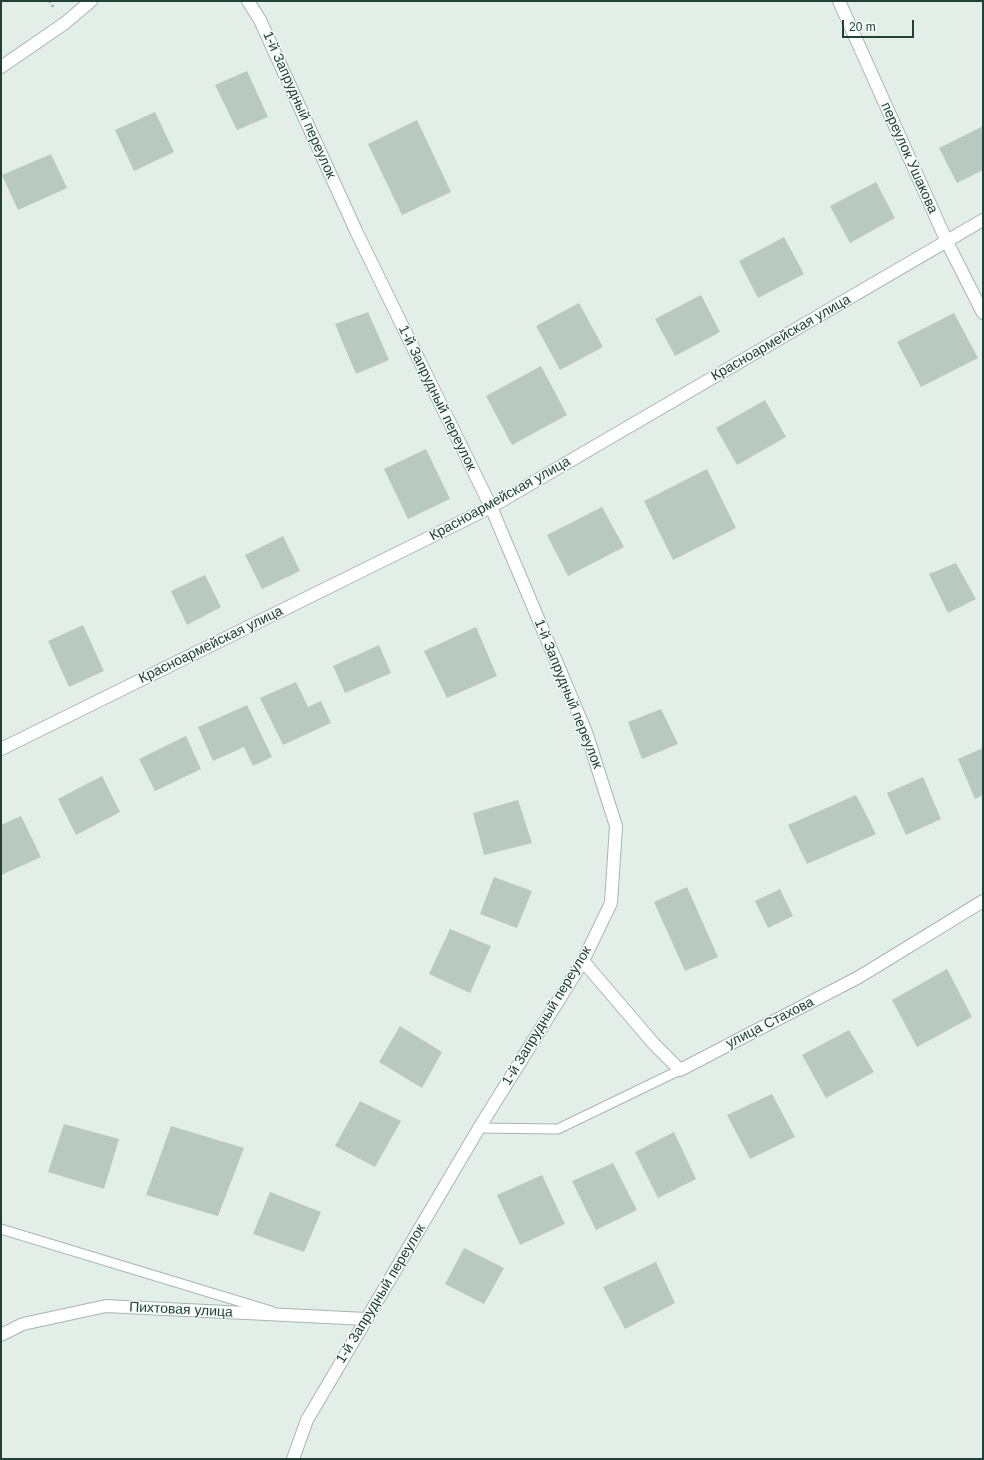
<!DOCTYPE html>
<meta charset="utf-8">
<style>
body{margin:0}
#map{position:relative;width:984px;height:1460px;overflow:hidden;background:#e3eee9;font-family:Helvetica,sans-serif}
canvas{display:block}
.frame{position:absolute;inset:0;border:2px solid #204138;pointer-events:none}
.scale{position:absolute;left:842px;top:20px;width:72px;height:18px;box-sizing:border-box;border:2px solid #204138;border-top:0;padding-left:5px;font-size:12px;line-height:14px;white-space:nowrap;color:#204138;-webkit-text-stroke:3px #f4faf7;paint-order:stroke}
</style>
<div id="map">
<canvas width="984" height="1460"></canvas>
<div class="frame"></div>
<div class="scale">20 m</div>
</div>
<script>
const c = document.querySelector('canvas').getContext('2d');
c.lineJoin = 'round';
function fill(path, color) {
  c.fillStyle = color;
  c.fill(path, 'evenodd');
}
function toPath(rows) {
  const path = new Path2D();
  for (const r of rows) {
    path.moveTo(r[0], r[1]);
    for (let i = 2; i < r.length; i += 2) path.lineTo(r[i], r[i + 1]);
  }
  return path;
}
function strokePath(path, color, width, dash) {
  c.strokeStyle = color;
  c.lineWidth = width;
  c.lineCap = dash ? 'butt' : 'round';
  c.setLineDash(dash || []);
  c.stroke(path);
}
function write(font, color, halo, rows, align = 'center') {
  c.font = font + ' Helvetica,sans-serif';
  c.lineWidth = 3;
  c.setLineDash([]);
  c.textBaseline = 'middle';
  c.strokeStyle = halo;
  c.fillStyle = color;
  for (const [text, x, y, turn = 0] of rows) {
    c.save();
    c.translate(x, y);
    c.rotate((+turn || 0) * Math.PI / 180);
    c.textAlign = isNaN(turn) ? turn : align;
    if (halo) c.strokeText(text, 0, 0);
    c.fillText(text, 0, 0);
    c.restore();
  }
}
const building = toPath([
 [247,71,268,117,237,130,215,85],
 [155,112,174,152,134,171,115,130],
 [417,120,451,192,402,215,368,144],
 [983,126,983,170,957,183,939,148],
 [51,154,67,188,18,210,2,175],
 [876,182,895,218,850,243,830,206],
 [784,237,804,274,758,298,739,261],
 [701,295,720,332,675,356,655,319],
 [579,303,603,347,560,370,536,326],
 [368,312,389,360,356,374,335,324],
 [954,313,978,358,921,387,897,342],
 [541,366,567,415,512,445,486,396],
 [765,400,786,437,737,465,716,428],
 [426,449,450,499,408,519,384,469],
 [707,469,736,528,673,560,644,501],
 [602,507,624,547,568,576,547,535],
 [283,536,300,571,262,589,245,555],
 [956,563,976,599,948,613,929,574],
 [205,575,221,607,187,625,171,591],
 [83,625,104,671,69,687,48,641],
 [476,627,497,676,447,698,424,651],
 [379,645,391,673,345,693,333,666],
 [296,682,308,707,321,701,331,723,283,745,260,698],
 [247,705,272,757,253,766,244,747,213,761,198,727],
 [661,709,678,744,642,759,628,722],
 [186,736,201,769,155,791,139,759],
 [983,748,983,795,975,799,958,759],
 [102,776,120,812,76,835,58,799],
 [923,777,941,819,906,835,887,793],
 [856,795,876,834,807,864,788,825],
 [518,800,532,843,484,855,473,813],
 [21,816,41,857,1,875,1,825],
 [494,877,532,891,517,928,480,914],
 [687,887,718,957,685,971,654,902],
 [780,889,793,916,768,928,755,901],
 [450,929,491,946,470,993,429,974],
 [947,969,972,1017,917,1047,892,1000],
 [400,1026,442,1052,422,1088,379,1062],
 [849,1030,874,1072,826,1098,802,1055],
 [772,1094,795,1137,750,1159,727,1115],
 [360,1101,401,1121,375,1167,335,1146],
 [64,1124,119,1139,104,1189,48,1172],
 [171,1126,244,1148,218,1216,146,1195],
 [674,1132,696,1179,658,1198,635,1152],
 [613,1163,637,1210,596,1230,572,1181],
 [542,1175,565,1224,520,1245,497,1195],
 [270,1192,321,1212,304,1252,253,1234],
 [464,1248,504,1268,484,1304,445,1284],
 [656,1262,675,1303,625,1329,603,1287]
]);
const path = toPath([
 [49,1,54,8]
]);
const lane = toPath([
 [479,1128,558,1129,680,1070],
 [1,1229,271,1311]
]);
const street = toPath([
 [839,1,947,242,983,313],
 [1,67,65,23,91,1],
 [1,749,491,507,983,220],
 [583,961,654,1044,680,1070,859,977,983,901],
 [1,1335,23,1324,106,1306,366,1319],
 [293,1459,307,1420,479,1128]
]);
const secondary = toPath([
 [248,1,260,20,357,233,491,507,586,732,616,826,611,903,583,961,479,1128]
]);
const streetNames = [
 ["1-й Запрудный переулок",299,105,66],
 ["переулок Ушакова",909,158,66],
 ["Красноармейская улица",781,338,-30],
 ["1-й Запрудный переулок",437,398,64],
 ["Красноармейская улица",500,499,-29],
 ["Красноармейская улица",211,645,-26],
 ["1-й Запрудный переулок",568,694,68],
 ["1-й Запрудный переулок",547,1016,-59],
 ["улица Стахова",770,1023,-27],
 ["1-й Запрудный переулок",381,1294,-59],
 ["Пихтовая улица",181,1310,3]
];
fill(building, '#b8c9c2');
strokePath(lane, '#a5b7b0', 11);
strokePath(street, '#a5b7b0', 14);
strokePath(secondary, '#a0bbb1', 14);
strokePath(path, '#80b5a4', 2.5, [2, 3]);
strokePath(lane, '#fff', 9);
strokePath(street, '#fff', 12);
strokePath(secondary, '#fff', 12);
write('14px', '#204138', '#f4faf7', streetNames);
</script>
